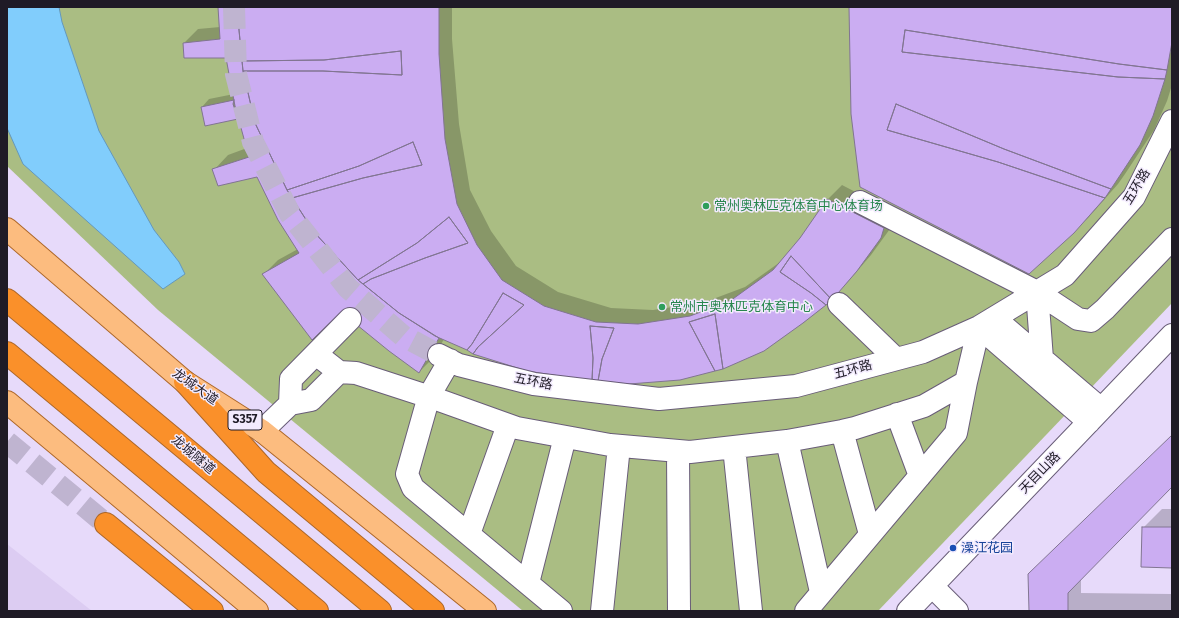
<!DOCTYPE html>
<meta charset="utf-8">
<style>
body{margin:0}
#map{position:relative;width:1179px;height:618px;overflow:hidden;background:#e7dafa;font-family:"Fira Sans",sans-serif}
canvas{display:block}
.frame{position:absolute;inset:0;border:8px solid #1f1b26;pointer-events:none}
</style>
<div id="map">
<canvas width="1179" height="618"></canvas>
<div class="frame"></div>
</div>
<script>
const c = document.querySelector('canvas').getContext('2d');
c.lineJoin = 'round';
function fill(path, color) {
  c.fillStyle = color;
  c.fill(path, 'evenodd');
}
function toPath(rows) {
  const path = new Path2D();
  for (const r of rows) {
    path.moveTo(r[0], r[1]);
    for (let i = 2; i < r.length; i += 2) path.lineTo(r[i], r[i + 1]);
  }
  return path;
}
function strokePath(path, color, width, dash) {
  c.strokeStyle = color;
  c.lineWidth = width;
  c.lineCap = dash ? 'butt' : 'round';
  c.setLineDash(dash || []);
  c.stroke(path);
}
function write(font, color, halo, rows, align = 'center') {
  c.font = font + ' "Fira Sans","Noto Sans SC",sans-serif';
  c.lineWidth = 3;
  c.setLineDash([]);
  c.textBaseline = 'middle';
  c.strokeStyle = halo;
  c.fillStyle = color;
  for (const [text, x, y, turn = 0] of rows) {
    c.save();
    c.translate(x, y);
    c.rotate((+turn || 0) * Math.PI / 180);
    c.textAlign = isNaN(turn) ? turn : align;
    if (halo) c.strokeText(text, 0, 0);
    c.fillText(text, 0, 0);
    c.restore();
  }
}
const built = toPath([
 [7,544,92,611,7,611]
]);
const green = toPath([
 [7,7,1172,7,1172,303,878,611,523,611,158,310,7,166]
]);
const water = toPath([
 [7,7,59,7,62,22,99,131,154,230,179,262,185,274,163,289,23,164,7,128,7,7]
]);
const shadow = toPath([
 [219,7,452,7,452,39,459,124,470,190,491,231,516,266,558,292,611,308,653,310,705,302,745,287,783,260,801,239,827,200,842,185,898,214,895,222,871,255,846,284,825,305,803,323,444,339,433,358,419,372,341,310,264,274,278,260,298,249,257,176,214,170,228,155,247,148,239,118,206,125,202,107,209,99,234,94,227,57,184,43,198,29,220,27],
 [850,7,1172,7,1172,85,1167,101,1154,130,1125,174,1118,184,1088,218,1073,232],
 [1172,436,1172,486,1081,578,1081,593,1172,594,1172,611,1030,611],
 [1162,509,1172,509,1172,567,1143,528]
]);
const building = toPath([
 [218,7,238,7,239,30,243,71,255,123,287,190,314,232,358,280,399,313,439,338,419,373,389,351,341,312,312,340,262,274,299,253,278,220,257,177,218,186,212,169,249,157,235,106,226,58,184,58,183,43,220,39,218,7],
 [238,7,439,7,439,54,445,139,457,204,477,245,502,280,544,306,596,322,638,324,690,316,730,301,773,270,800,238,827,199,884,228,881,238,857,271,832,300,791,256,780,272,811,293,826,305,803,323,764,351,723,369,715,314,689,322,715,371,680,380,629,384,598,381,602,359,614,328,590,326,593,358,592,381,527,371,473,354,478,347,524,305,503,293,472,344,467,350,435,336,399,313,363,284,371,279,425,258,468,243,449,217,417,243,358,280,314,232,292,198,363,178,422,165,413,142,359,166,287,190,255,123,243,71,323,71,402,75,401,51,324,60,242,61,239,30,238,7],
 [849,7,1172,7,1172,42,1167,70,1119,64,905,30,902,52,1118,77,1165,79,1153,116,1140,145,1111,189,1004,149,896,104,887,130,998,162,1105,198,1074,233,1029,274,860,187,851,114,849,7],
 [905,30,1119,64,1167,70,1165,79,1118,77,902,52,905,30],
 [401,51,402,75,323,71,243,71,242,61,324,60,401,51],
 [234,100,233,104,238,119,205,126,201,107,234,100],
 [896,104,1004,149,1111,189,1105,198,998,162,887,130,896,104],
 [413,142,422,165,363,178,292,198,287,190,359,166,413,142],
 [449,217,468,243,425,258,371,279,363,284,358,280,417,243,449,217],
 [791,256,832,300,826,305,811,293,780,272,791,256],
 [503,293,524,305,478,347,473,354,467,350,472,344,503,293],
 [715,314,723,369,715,371,689,322,715,314],
 [590,326,614,328,602,359,598,381,592,381,593,358,590,326],
 [1172,435,1172,487,1068,593,1068,611,1029,611,1028,574,1172,435],
 [1142,527,1172,527,1172,568,1141,567,1142,527]
]);
const minorTunnel = toPath([
 [234,7,236,74,253,142,290,214,348,288,403,336,439,355]
]);
const highwayTunnel = toPath([
 [7,442,106,524]
]);
const minor = toPath([
 [860,202,1037,292,1078,319,1091,321,1105,309,1172,239],
 [1037,292,1042,359],
 [839,304,896,359],
 [994,318,1101,409],
 [316,354,339,372,356,373,436,399,517,428,610,445,690,452,787,441,842,431,855,428,924,406,966,382,979,327,1089,422],
 [439,355,459,365,534,384,659,399,796,386,923,352,979,327,1065,275,1134,197,1172,121],
 [450,360,429,396,407,474,413,488,561,611],
 [290,404,291,379,350,319],
 [897,414,920,476],
 [262,431,290,404,311,400,339,372],
 [842,431,870,534],
 [787,441,821,592],
 [734,447,751,611],
 [678,451,679,611],
 [469,534,508,425],
 [528,583,565,437],
 [932,586,957,611],
 [602,611,619,446],
 [806,611,956,433,966,382],
 [908,611,1172,335]
]);
const major = toPath([
 [7,229,185,382,262,431,485,611],
 [7,402,257,611]
]);
const highway = toPath([
 [7,300,380,611],
 [7,353,317,611],
 [185,382,266,472,433,611],
 [106,524,212,611]
]);
const markers = [
 [706,206,4,"#2e9e5b"],
 [662,307,4,"#2e9e5b"],
 [953,548,4,"#1a4fb4"]
];
const shields = [
 [245,420,34]
];
const shieldNames = [
 ["S357",245,420]
];
const streetNames = [
 ["五环路",1137,187,-59],
 ["五环路",853,370,-15],
 ["五环路",533,382,11],
 ["龙城大道",195,387,35],
 ["龙城隧道",193,455,40],
 ["天目山路",1040,473,-46]
];
const leisureNames = [
 ["常州奥林匹克体育中心体育场",714,206],
 ["常州市奥林匹克体育中心",670,307]
];
const transitNames = [
 ["澡江花园",961,548]
];
fill(built, '#dcccf2');
fill(green, '#aabd83');
fill(water, '#81cdfc');
strokePath(water, '#6498bc', 1);
fill(shadow, '#0003');
fill(building, '#cbadf2');
strokePath(building, '#817591', 1);
strokePath(minorTunnel, '#bfb4d0', 22, [22, 11]);
strokePath(highwayTunnel, '#bfb4d0', 22, [22, 11]);
strokePath(minor, '#695d78', 24);
strokePath(major, '#ad6729', 24);
strokePath(highway, '#ad6729', 24);
strokePath(minor, '#fff', 22);
strokePath(major, '#fcbc7f', 22);
strokePath(highway, '#fa902a', 22);
for (const [x, y, r, color] of markers) {
  const dot = new Path2D();
  dot.arc(x, y, r, 0, 2 * Math.PI);
  c.fillStyle = color;
  c.fill(dot);
  strokePath(dot, '#f2eafd', 1.5);
}
for (const [x, y, w] of shields) {
  const box = new Path2D();
  box.roundRect(x - w / 2, y - 10, w, 20, 3);
  c.fillStyle = '#f2eafd';
  c.fill(box);
  strokePath(box, '#1f1b26', 1);
}
write('bold 12px', '#1f1b26', null, shieldNames);
write('13px', '#1f1b26', '#f2eafd', streetNames);
write('13px', '#27864d', '#f2eafd', leisureNames, 'left');
write('13px', '#164399', '#f2eafd', transitNames, 'left');
</script>
